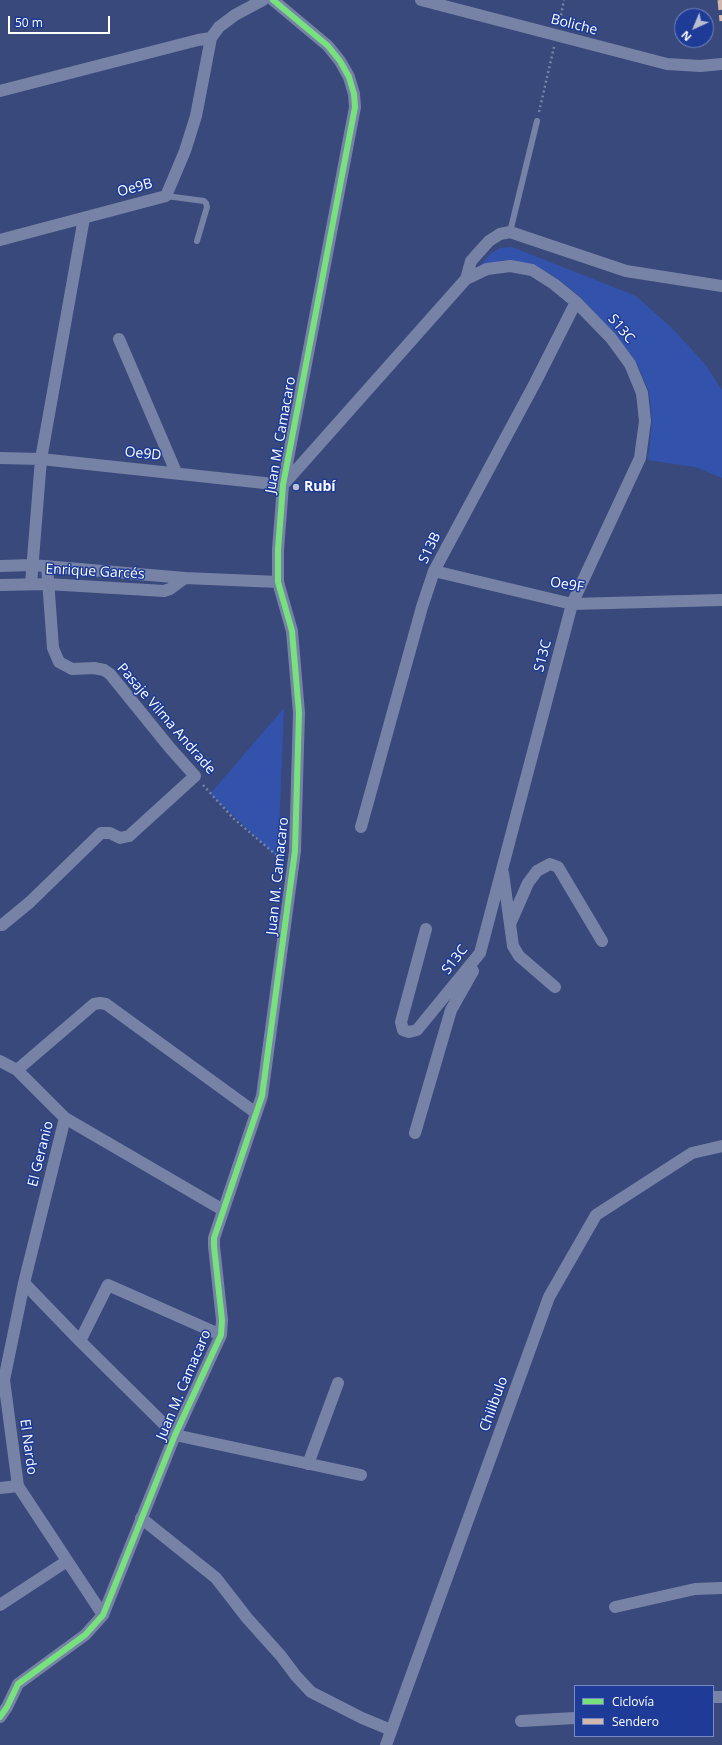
<!DOCTYPE html>
<meta charset="utf-8">
<style>
body{margin:0}
#map{position:relative;width:722px;height:1745px;overflow:hidden;background:#39497b;font-family:"Open Sans",sans-serif}
canvas{display:block}
.legend{position:absolute;left:574px;top:1685px;width:140px;height:52px;box-sizing:border-box;background:#1d3b97;border:1px solid #7789c1;margin:0;padding:5px 7px;list-style:none;font-size:12px;color:#fff}
.legend li{display:flex;align-items:center;gap:8px;height:20px}
.legend b{width:20px;border:1px solid #7789c1}
.north{position:absolute;left:674px;top:8px;width:40px;height:40px;box-sizing:border-box;background:#1d3b97;border:1px solid #7789c1;border-radius:50%;rotate:224deg;font-size:11px;font-weight:700;line-height:16px;text-align:center;color:#fff}
.north::after{content:'';display:block;margin:auto;width:14px;height:18px;background:#babfd1;clip-path:polygon(50% 0,100% 100%,50% 72%,0 100%)}
.scale{position:absolute;left:8px;top:16px;width:102px;height:18px;box-sizing:border-box;border:2px solid #fff;border-top:0;padding-left:5px;font-size:12px;line-height:14px;white-space:nowrap;color:#fff;-webkit-text-stroke:3px #1d3b97;paint-order:stroke}
</style>
<div id="map">
<canvas width="722" height="1745"></canvas>
<ul class="legend">
<li><b style="height:5px;background:#77e17e"></b>Ciclovía</li>
<li><b style="height:5px;background:#d1b7ad"></b>Sendero</li>
</ul>
<div class="north">N</div>
<div class="scale">50 m</div>
</div>
<script>
const c = document.querySelector('canvas').getContext('2d');
c.lineJoin = 'round';
function fill(path, color) {
  c.fillStyle = color;
  c.fill(path, 'evenodd');
}
function toPath(rows) {
  const path = new Path2D();
  for (const r of rows) {
    path.moveTo(r[0], r[1]);
    for (let i = 2; i < r.length; i += 2) path.lineTo(r[i], r[i + 1]);
  }
  return path;
}
function strokePath(path, color, width, dash) {
  c.strokeStyle = color;
  c.lineWidth = width;
  c.lineCap = dash ? 'butt' : 'round';
  c.setLineDash(dash || []);
  c.stroke(path);
}
function write(font, color, halo, rows, align = 'center') {
  c.font = font + ' "Open Sans",sans-serif';
  c.lineWidth = 3;
  c.setLineDash([]);
  c.textBaseline = 'middle';
  c.strokeStyle = halo;
  c.fillStyle = color;
  for (const [text, x, y, turn = 0] of rows) {
    c.save();
    c.translate(x, y);
    c.rotate((+turn || 0) * Math.PI / 180);
    c.textAlign = isNaN(turn) ? turn : align;
    if (halo) c.strokeText(text, 0, 0);
    c.fillText(text, 0, 0);
    c.restore();
  }
}
const green = toPath([
 [512,247,636,296,671,327,705,364,722,390,722,478,695,467,648,460,652,421,649,392,636,362,616,335,579,296,557,278,532,264,503,260,480,266,490,254,500,248],
 [284,708,278,858,210,794]
]);
const path = toPath([
 [559,25,564,0],
 [539,112,554,47],
 [203,785,234,819,282,860]
]);
const service = toPath([
 [166,196,204,201,206,203,207,207,197,241],
 [510,232,537,121]
]);
const minor = toPath([
 [421,0,667,64,700,66,722,64],
 [0,91,198,40,211,38],
 [0,240,166,196,185,151,196,116,211,38,219,27,235,15,263,0],
 [119,339,176,472],
 [0,458,41,459,283,485,466,279,471,261,489,241,500,234,510,232,626,271,722,286],
 [0,566,32,565,185,578,278,582],
 [434,571,572,604,722,600],
 [31,584,41,459,84,218],
 [0,585,47,584,164,591,170,589,185,578],
 [361,827,422,607,434,571,535,383,576,302],
 [503,873,513,946,519,956,555,987],
 [510,924,528,883,537,871,550,864,558,867,602,941],
 [2,925,30,902,101,833,110,833,120,838,129,836,195,776,170,748,110,674,104,670,94,668,72,669,59,662,53,648,47,566],
 [426,929,401,1022,403,1030,409,1032,417,1030,480,953,572,604,640,458,645,421,642,393,630,364,611,338,576,302,554,284,532,270,510,266,487,269,466,279],
 [0,1061,17,1070,65,1118,24,1283,4,1380,18,1486,103,1615],
 [17,1070,94,1004,100,1003,106,1004,256,1113],
 [65,1118,223,1210],
 [415,1133,451,1010,473,971],
 [24,1283,80,1341,175,1435,361,1475],
 [80,1341,108,1285,221,1335],
 [308,1464,338,1383],
 [0,1488,18,1486],
 [141,1518,216,1578,247,1618,281,1656,296,1676,311,1692,362,1718,391,1730],
 [0,1605,67,1561],
 [615,1607,695,1589,722,1588],
 [713,1697,722,1697],
 [0,1717,7,1707,18,1684,85,1635,103,1615,175,1435,221,1335,222,1320,214,1246,214,1238,262,1096,295,851,299,713,292,631,278,582,278,550,283,485,355,107,354,94,349,77,340,61,328,46,273,0],
 [521,1721,575,1718],
 [386,1745,549,1297,596,1215,692,1153,722,1146]
]);
const quiet = toPath([
 [720,0,722,21]
]);
const cycleway = toPath([
 [0,1717,7,1707,18,1684,85,1635,103,1615,175,1435,221,1335,222,1320,214,1246,214,1238,262,1096,295,851,299,713,292,631,278,582,278,550,283,485,355,107,354,94,349,77,340,61,328,46,273,0]
]);
const markers = [
 [296,487,4,"#babfd1"]
];
const streetNames = [
 ["Boliche",574,25,14],
 ["Oe9B",135,188,-15],
 ["S13C",621,329,50],
 ["Juan M. Camacaro",281,435,-80],
 ["Oe9D",143,454,6],
 ["S13B",430,548,-64],
 ["Enrique Garcés",95,572,3],
 ["Oe9F",567,585,9],
 ["S13C",543,656,-75],
 ["Pasaje Vilma Andrade",166,719,49],
 ["Juan M. Camacaro",278,876,-84],
 ["S13C",455,960,-52],
 ["El Geranio",41,1154,-76],
 ["Juan M. Camacaro",184,1385,-67],
 ["Chilibulo",494,1404,-70],
 ["El Nardo",28,1447,82]
];
const poiNames = [
 ["Rubí",304,487]
];
fill(green, '#3252ac');
strokePath(path, '#7783a6', 2.5, [2, 3]);
strokePath(service, '#7783a6', 6);
strokePath(minor, '#7783a6', 12);
strokePath(quiet, '#d1b7ad', 5, [10, 5]);
strokePath(cycleway, '#77e17e', 6);
for (const [x, y, r, color] of markers) {
  const dot = new Path2D();
  dot.arc(x, y, r, 0, 2 * Math.PI);
  c.fillStyle = color;
  c.fill(dot);
  strokePath(dot, '#1d3b97', 1.5);
}
write('14px', '#fff', '#1d3b97', streetNames);
write('bold 14px', '#fff', '#1d3b97', poiNames, 'left');
</script>
